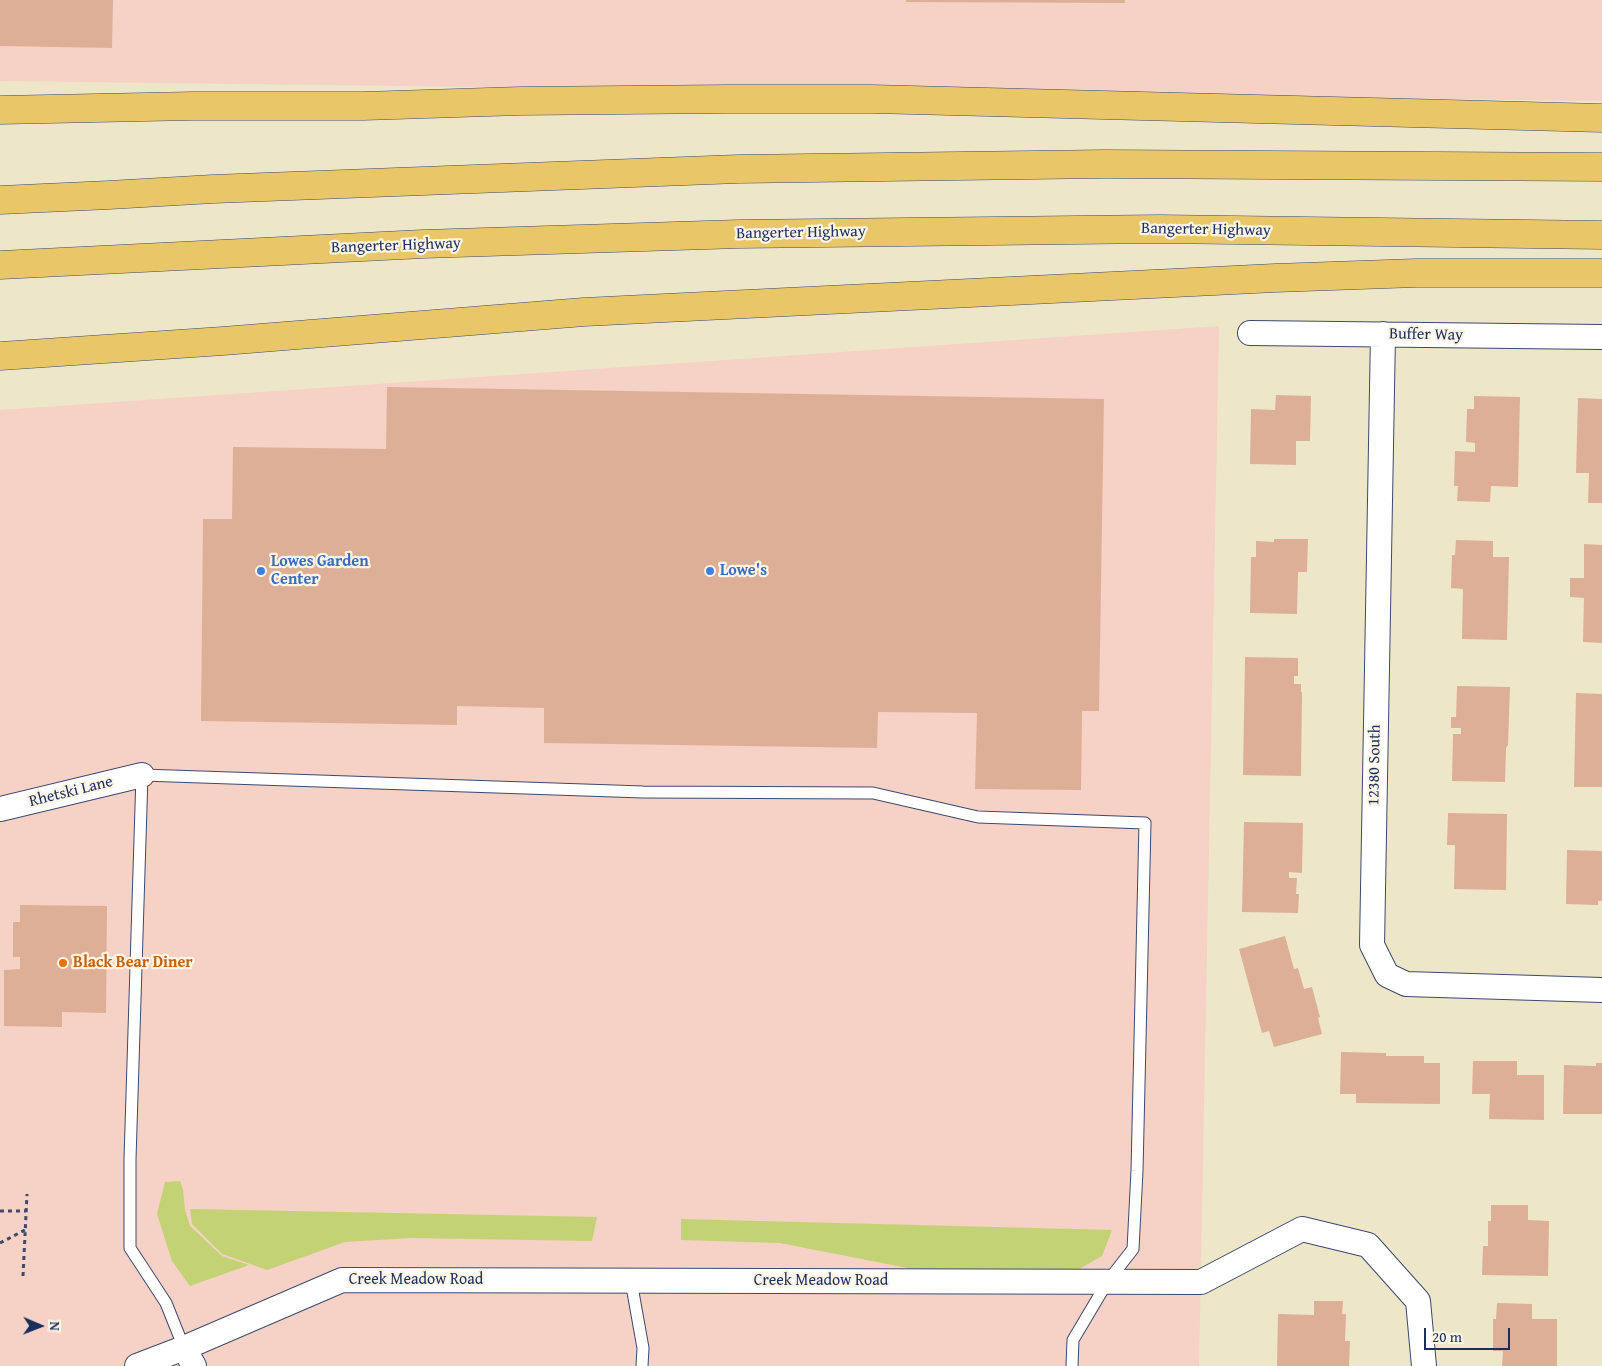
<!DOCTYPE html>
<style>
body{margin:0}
#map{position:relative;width:1602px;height:1366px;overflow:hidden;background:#eee6c8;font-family:"Gentium Book Plus",serif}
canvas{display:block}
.north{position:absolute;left:15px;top:1301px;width:50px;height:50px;-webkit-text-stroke:4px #fcf5e5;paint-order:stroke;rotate:91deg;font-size:14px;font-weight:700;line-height:20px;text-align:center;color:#1b2f5e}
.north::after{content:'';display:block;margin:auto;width:18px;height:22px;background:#1b2f5e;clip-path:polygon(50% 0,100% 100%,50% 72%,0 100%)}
.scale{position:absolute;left:1424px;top:1328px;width:86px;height:22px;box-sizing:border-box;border:2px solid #1b2f5e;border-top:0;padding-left:6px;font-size:15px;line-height:18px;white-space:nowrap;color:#1b2f5e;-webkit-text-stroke:4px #fcf5e5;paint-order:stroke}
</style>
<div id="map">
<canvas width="1602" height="1366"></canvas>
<div class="north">N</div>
<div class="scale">20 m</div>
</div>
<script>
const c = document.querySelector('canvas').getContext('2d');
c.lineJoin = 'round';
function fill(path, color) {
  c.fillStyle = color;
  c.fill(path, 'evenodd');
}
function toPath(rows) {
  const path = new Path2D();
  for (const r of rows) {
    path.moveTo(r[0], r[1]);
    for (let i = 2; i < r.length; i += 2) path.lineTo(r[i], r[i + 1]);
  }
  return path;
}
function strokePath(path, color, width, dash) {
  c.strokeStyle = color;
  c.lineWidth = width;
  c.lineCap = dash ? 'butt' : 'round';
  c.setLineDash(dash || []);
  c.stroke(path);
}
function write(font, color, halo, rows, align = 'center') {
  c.font = font + ' "Gentium Book Plus",serif';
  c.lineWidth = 4.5;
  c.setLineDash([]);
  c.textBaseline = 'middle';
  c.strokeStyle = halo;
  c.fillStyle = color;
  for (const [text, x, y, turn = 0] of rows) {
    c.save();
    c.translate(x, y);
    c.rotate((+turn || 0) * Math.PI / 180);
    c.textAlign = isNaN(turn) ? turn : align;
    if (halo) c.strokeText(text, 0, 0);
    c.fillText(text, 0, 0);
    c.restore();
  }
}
const built = toPath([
 [0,0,1602,0,1602,101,0,81],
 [1219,326,1199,1366,0,1366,0,410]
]);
const green = toPath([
 [180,1181,183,1190,185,1210,190,1226,222,1256,249,1265,190,1286,172,1261,157,1214,165,1182],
 [190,1209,597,1217,592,1241,411,1238,345,1242,267,1270,222,1254,192,1224],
 [681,1219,1112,1230,1102,1256,1074,1272,923,1271,780,1243,681,1240]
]);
const building = toPath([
 [0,0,113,0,112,48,0,46],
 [906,0,1125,0,1125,3,906,2],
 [387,387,1104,399,1099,711,1082,711,1081,790,975,789,977,713,878,712,877,748,544,743,544,708,457,706,457,725,201,721,203,519,232,519,233,447,386,449],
 [1276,395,1311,396,1310,441,1296,441,1296,465,1250,464,1251,409,1275,410],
 [1474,396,1520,397,1518,487,1491,486,1490,502,1457,501,1458,486,1454,486,1455,451,1475,452,1475,443,1466,442,1467,409,1474,409],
 [1578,398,1602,399,1602,503,1588,503,1589,473,1576,473],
 [1274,539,1308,539,1307,572,1298,572,1297,614,1250,613,1251,557,1256,557,1256,541,1274,542],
 [1456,540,1493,541,1493,557,1509,557,1507,640,1462,639,1463,589,1451,588,1452,555,1455,555],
 [1584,544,1602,545,1602,643,1583,642,1584,598,1570,597,1570,578,1584,578],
 [1245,657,1298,658,1298,676,1294,676,1294,684,1301,684,1301,692,1302,692,1301,776,1243,775],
 [1457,686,1510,687,1508,745,1506,748,1505,782,1452,781,1453,734,1461,734,1461,728,1451,728,1451,717,1456,717],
 [1576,693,1602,694,1602,787,1574,787],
 [1448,813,1507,814,1506,890,1454,889,1455,845,1447,845],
 [1244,822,1303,823,1302,873,1289,872,1289,878,1297,878,1296,894,1299,894,1298,913,1242,912],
 [1567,850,1602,851,1602,901,1598,901,1598,905,1566,904],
 [20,905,107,906,106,1013,62,1012,62,1027,4,1026,4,970,20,969,20,957,13,957,13,922,20,922],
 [1285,936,1294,969,1298,968,1304,989,1312,987,1320,1017,1318,1018,1322,1034,1274,1047,1269,1031,1262,1033,1239,949],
 [1341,1052,1386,1053,1386,1056,1424,1056,1424,1063,1440,1063,1440,1104,1356,1103,1356,1094,1340,1094],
 [1473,1061,1517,1061,1517,1075,1544,1075,1544,1120,1489,1119,1490,1094,1472,1094],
 [1596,1063,1602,1063,1602,1114,1563,1114,1564,1065,1596,1066],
 [1491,1205,1528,1205,1528,1220,1549,1221,1548,1276,1482,1275,1483,1246,1488,1246,1488,1221,1491,1221],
 [1314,1301,1343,1301,1342,1314,1346,1314,1345,1341,1350,1341,1349,1366,1277,1366,1278,1314,1314,1315],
 [1497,1303,1532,1304,1532,1319,1557,1319,1557,1366,1502,1366,1503,1351,1493,1351,1493,1319,1496,1319]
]);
const path = toPath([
 [0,1211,26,1211],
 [0,1243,25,1230],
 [23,1276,27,1194]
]);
const service = toPath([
 [631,1281,643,1348,642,1366],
 [184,1348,166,1303,130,1248,130,1159,142,775,643,792,873,793,978,817,1145,823,1137,1171,1133,1249,1108,1281,1073,1340,1072,1366]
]);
const minor = toPath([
 [1250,333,1602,337],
 [1383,334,1372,945,1387,975,1406,984,1602,990],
 [0,809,142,775],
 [184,1348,194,1366],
 [137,1366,184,1348,342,1280,1201,1282,1302,1229,1368,1245,1418,1301,1424,1366]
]);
const motorway = toPath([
 [0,110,193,106,363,106,520,101,727,99,872,99,1602,118],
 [0,200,109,195,213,189,738,169,1105,164,1602,167],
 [0,265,423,244,739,234,1159,229,1602,235],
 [0,356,223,341,584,312,1275,278,1416,273,1602,273]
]);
const markers = [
 [261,571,5,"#3f7fe0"],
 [710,571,5,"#3f7fe0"],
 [63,963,5,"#e8710a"]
];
const streetNames = [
 ["Bangerter Highway",1206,230,1],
 ["Bangerter Highway",801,233,-1],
 ["Bangerter Highway",396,246,-2],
 ["Buffer Way",1426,335,1],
 ["12380 South",1375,765,-89],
 ["Rhetski Lane",71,792,-14],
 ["Creek Meadow Road",416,1280],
 ["Creek Meadow Road",821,1281]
];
const shopNames = [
 ["Lowes Garden",271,562],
 ["Center",271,580],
 ["Lowe's",720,571]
];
const foodNames = [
 ["Black Bear Diner",73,963]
];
fill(built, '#f6d1c5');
fill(green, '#c3d274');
fill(building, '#deaf97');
strokePath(service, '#3b4a6e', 13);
strokePath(minor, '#3b4a6e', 26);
strokePath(motorway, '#3b4a6e', 29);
strokePath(path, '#3b4a6e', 3, [4, 4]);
strokePath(service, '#fff', 11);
strokePath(minor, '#fff', 24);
strokePath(motorway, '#e9c769', 28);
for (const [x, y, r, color] of markers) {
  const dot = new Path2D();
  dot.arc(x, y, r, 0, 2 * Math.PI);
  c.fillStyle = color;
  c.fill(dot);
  strokePath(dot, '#fcf5e5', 2);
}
write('16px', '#1b2f5e', '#fcf5e5', streetNames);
write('bold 16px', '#366cbe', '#fcf5e5', shopNames, 'left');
write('bold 16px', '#c56008', '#fcf5e5', foodNames, 'left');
</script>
